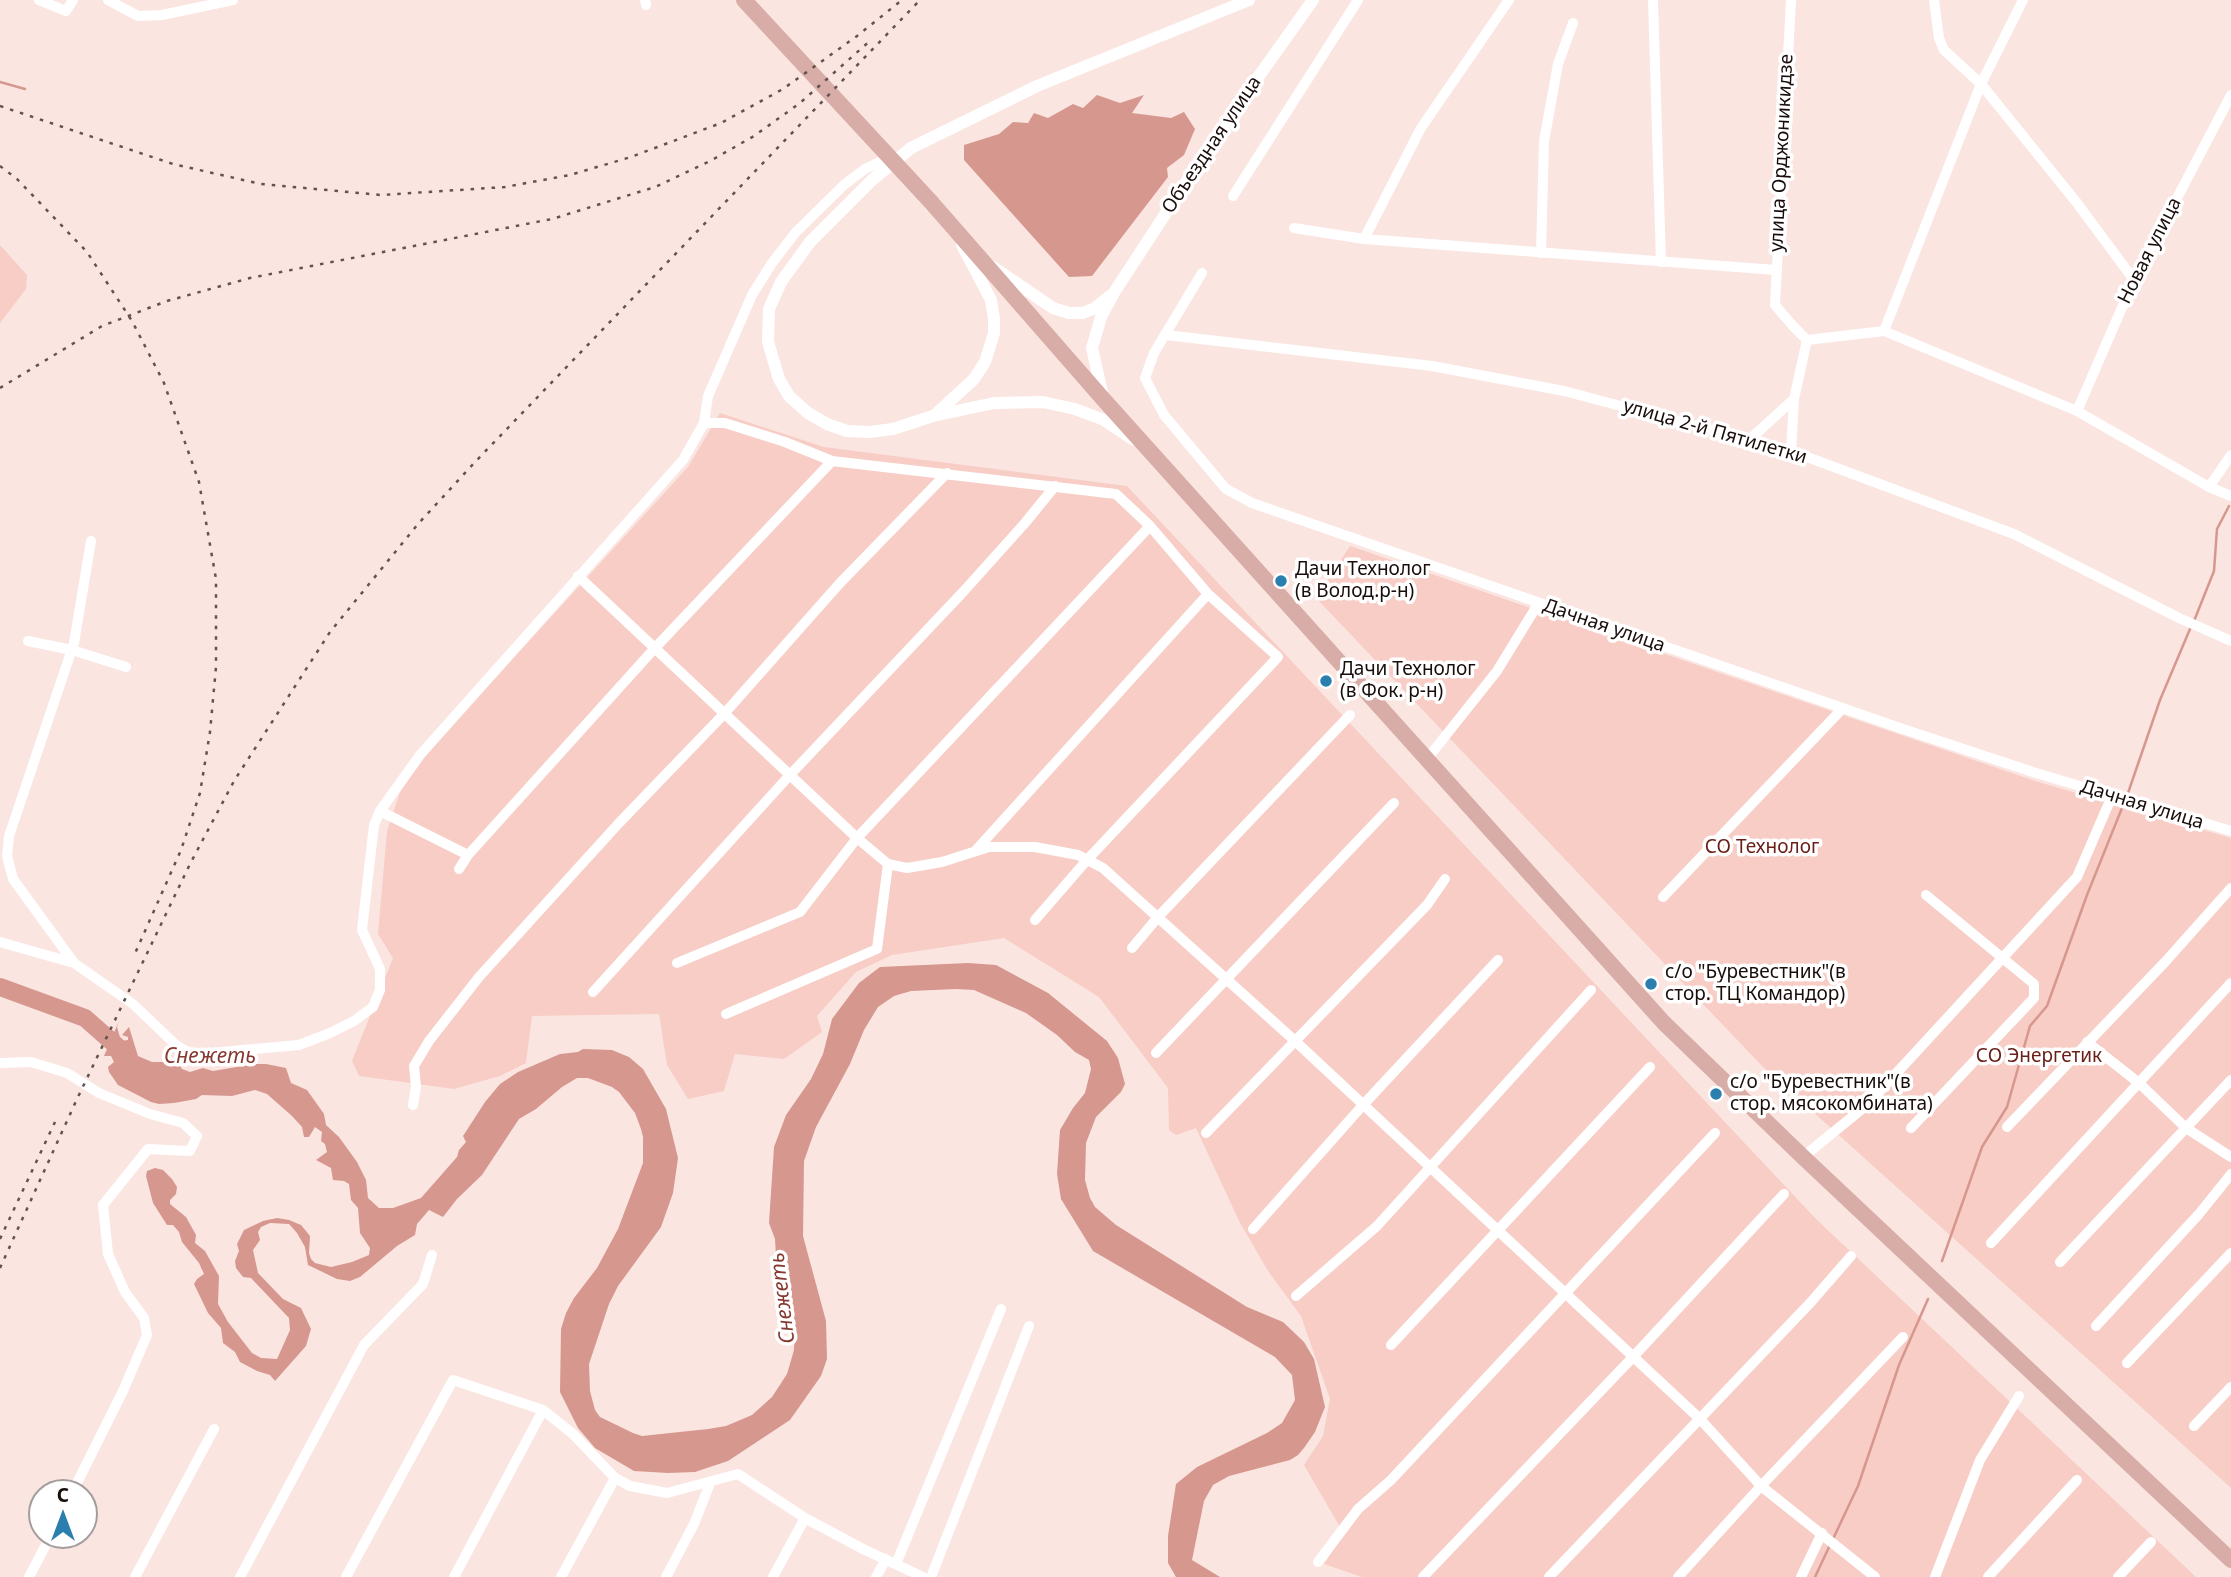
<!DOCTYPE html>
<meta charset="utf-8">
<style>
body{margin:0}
#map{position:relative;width:2231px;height:1577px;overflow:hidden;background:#fbe5e1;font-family:"Noto Sans",sans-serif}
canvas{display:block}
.north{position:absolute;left:28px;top:1479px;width:70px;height:70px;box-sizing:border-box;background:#fff;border:2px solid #a39e9d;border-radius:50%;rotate:0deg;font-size:19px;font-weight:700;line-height:28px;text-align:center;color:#180d0b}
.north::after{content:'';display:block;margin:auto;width:24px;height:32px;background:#2b7faf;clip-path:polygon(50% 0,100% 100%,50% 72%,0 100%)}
</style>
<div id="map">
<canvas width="2231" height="1577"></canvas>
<div class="north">С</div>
</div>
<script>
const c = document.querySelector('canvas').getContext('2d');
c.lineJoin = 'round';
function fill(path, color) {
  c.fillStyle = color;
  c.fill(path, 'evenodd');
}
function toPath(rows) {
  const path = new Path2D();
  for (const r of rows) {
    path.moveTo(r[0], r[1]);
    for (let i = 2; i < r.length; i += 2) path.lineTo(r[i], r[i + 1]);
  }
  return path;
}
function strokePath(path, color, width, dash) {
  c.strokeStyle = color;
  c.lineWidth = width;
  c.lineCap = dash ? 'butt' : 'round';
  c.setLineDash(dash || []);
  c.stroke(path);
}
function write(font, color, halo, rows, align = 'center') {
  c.font = font + ' "Noto Sans",sans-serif';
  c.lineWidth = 7;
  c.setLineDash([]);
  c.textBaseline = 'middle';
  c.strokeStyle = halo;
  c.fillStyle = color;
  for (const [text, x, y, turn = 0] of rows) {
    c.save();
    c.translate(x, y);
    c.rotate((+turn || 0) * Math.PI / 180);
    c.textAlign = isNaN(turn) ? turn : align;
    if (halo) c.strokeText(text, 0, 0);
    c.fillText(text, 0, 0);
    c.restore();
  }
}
const green = toPath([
 [0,245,27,275,26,289,0,323],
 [720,413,824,447,1127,486,1816,1219,2196,1577,1362,1577,1324,1564,1344,1534,1304,1465,1323,1436,1330,1399,1301,1316,1268,1271,1239,1221,1196,1128,1176,1135,1169,1130,1168,1088,1099,997,1004,938,892,955,856,972,817,1016,822,1032,784,1059,735,1054,724,1091,688,1099,667,1065,659,1014,532,1016,526,1063,500,1076,454,1089,359,1076,352,1061,393,958,378,934,387,831,405,777,688,467],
 [1350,546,2035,781,2231,838,2231,1488,1762,1066,1316,598]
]);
const water = toPath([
 [1097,95,1120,103,1144,95,1132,113,1171,118,1184,112,1195,129,1184,155,1167,168,1168,177,1092,276,1069,277,964,160,964,145,999,134,1013,122,1028,123,1034,113,1048,118,1073,104,1083,108],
 [968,963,996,965,1048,993,1107,1041,1118,1058,1125,1084,1121,1092,1096,1117,1086,1143,1085,1180,1090,1198,1095,1207,1116,1225,1247,1307,1283,1322,1304,1342,1314,1359,1325,1407,1315,1432,1304,1448,1298,1455,1290,1460,1229,1476,1213,1485,1204,1501,1192,1560,1220,1577,1176,1577,1168,1563,1168,1536,1176,1484,1197,1467,1267,1433,1282,1423,1295,1400,1292,1375,1275,1357,1093,1251,1061,1199,1057,1174,1060,1130,1073,1108,1085,1093,1091,1069,1089,1060,1075,1052,1057,1035,1026,1013,974,990,956,989,911,991,894,996,878,1007,864,1030,850,1064,816,1127,804,1161,803,1236,826,1321,827,1359,821,1376,790,1420,728,1461,695,1472,668,1473,634,1471,595,1448,578,1428,560,1392,561,1329,566,1313,574,1298,597,1268,618,1229,643,1163,643,1137,641,1129,635,1113,619,1092,612,1087,588,1078,577,1078,562,1087,536,1109,519,1119,482,1175,457,1199,443,1217,429,1210,417,1224,415,1235,397,1246,360,1277,350,1281,337,1279,308,1265,305,1247,297,1233,289,1224,270,1223,261,1227,258,1232,260,1240,253,1250,258,1273,283,1299,301,1308,311,1329,306,1346,275,1381,270,1375,257,1371,240,1362,235,1352,223,1343,221,1328,208,1313,194,1284,197,1279,204,1274,199,1263,182,1242,179,1232,173,1225,167,1225,153,1203,146,1176,147,1171,155,1168,163,1170,172,1179,177,1187,176,1194,170,1200,170,1204,186,1217,196,1235,195,1243,205,1251,219,1276,218,1304,228,1322,252,1353,261,1358,277,1359,290,1330,289,1318,251,1278,243,1277,236,1268,235,1261,239,1251,237,1244,244,1230,263,1221,277,1218,289,1220,301,1225,310,1236,309,1253,311,1259,315,1263,331,1267,352,1262,369,1255,370,1248,360,1233,358,1208,351,1200,349,1184,344,1181,333,1180,331,1168,316,1160,327,1152,325,1144,321,1141,322,1132,315,1127,309,1137,304,1137,302,1127,292,1116,267,1094,255,1090,232,1096,202,1095,196,1099,174,1103,159,1104,151,1102,118,1085,109,1072,108,1067,114,1062,111,1056,104,1056,119,1021,117,1027,121,1041,128,1040,128,1037,122,1035,129,1027,138,1056,152,1062,178,1062,182,1069,190,1072,203,1068,213,1071,254,1064,266,1064,286,1068,291,1083,307,1090,324,1114,326,1125,339,1137,357,1162,366,1180,368,1198,379,1208,393,1208,421,1198,457,1157,459,1150,466,1142,463,1136,485,1102,500,1084,518,1072,560,1054,578,1052,583,1049,612,1050,629,1057,643,1069,666,1109,678,1158,673,1193,661,1227,618,1286,609,1304,589,1364,590,1391,595,1410,600,1417,633,1433,642,1436,708,1429,726,1426,752,1415,772,1397,787,1374,794,1350,795,1324,792,1306,776,1256,775,1239,769,1223,774,1147,786,1115,811,1079,823,1054,832,1019,859,983,880,967]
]);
const stream = toPath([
 [0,82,25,89],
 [2194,621,2214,571,2217,529,2229,506],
 [2128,793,2160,700,2190,629],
 [1942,1261,1982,1147,2007,1107,2030,1026,2047,1006,2087,895,2122,808],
 [1833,1539,1858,1486,1899,1365,1928,1299],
 [1815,1577,1830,1545]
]);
const river = toPath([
 [0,987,85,1018,127,1055]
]);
const minor = toPath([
 [39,0,66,11,73,0],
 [108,0,138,16,162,15,233,0],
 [645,0,646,5],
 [1653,0,1661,262],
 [1791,0,1775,305,1793,326,1807,340,1884,331,2077,411,2209,487,2231,496],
 [1934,0,1939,38,1944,50,1981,84,2077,203,2134,280],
 [1233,196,1358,0],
 [1294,228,1364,239,1776,270],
 [1364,239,1421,128,1509,0],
 [1541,253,1544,141,1558,64,1573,23],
 [1202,273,1154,353,1145,378,1164,415,1226,489,1252,503,1900,728,2036,773,2231,831],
 [1884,331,1981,84,2023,0],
 [1166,335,1432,366,1564,391,1791,451,2014,534,2179,618,2231,641],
 [2077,411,2134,280,2231,95],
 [704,423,725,423,785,442,832,461,1116,494,1150,526,1208,594,1278,657,1087,860,1035,920],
 [1749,440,1794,399],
 [1791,451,1794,399,1807,340],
 [2209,487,2231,455],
 [578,576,857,838,888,864,907,868,942,862,989,847,1035,847,1078,855,1103,868,1294,1040,1700,1419,1761,1486,1875,1577],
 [28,641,72,650,126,667],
 [1427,759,1497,671,1538,604],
 [380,811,468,855],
 [976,850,1208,594],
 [459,869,468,855,654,649,832,461],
 [1663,897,1843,708],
 [0,942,74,963,133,1004,176,1045,186,1051,199,1054,299,1045,330,1033,354,1021,373,1007,380,990,380,969,362,930,374,825,380,811,420,755,683,460,704,423,708,396,752,295,772,263,796,232,845,184,865,169,892,156],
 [1132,948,1158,917,1350,715],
 [74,963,13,879,7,856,9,836,74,643,91,541],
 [677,963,800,912,857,838,1150,526],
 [593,992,789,776,963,592,1025,523,1055,486],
 [726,1014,877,949,888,864],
 [2087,1042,2139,1083,2186,1128,2231,1157],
 [1156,1053,1394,803],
 [0,1063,31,1062,67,1073,99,1093,150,1114,183,1123,197,1136,190,1151,148,1149,103,1205,108,1254,125,1292,144,1318,147,1335,123,1391,72,1493],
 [413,1105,416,1087,414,1066,429,1041,479,977,619,823,724,714,840,583,947,473],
 [2007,1127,2165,962,2231,888],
 [1911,1128,2034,998,2034,984,1926,895],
 [1206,1133,1427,905,1445,879],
 [1803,1157,1868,1104,2077,877,2112,796],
 [1253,1229,1363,1105,1498,960],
 [1991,1243,2231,983],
 [2060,1262,2231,1080],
 [1296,1296,1377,1226,1591,990],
 [2096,1326,2199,1214,2231,1174],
 [1391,1345,1650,1067],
 [2127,1363,2231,1253],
 [2194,1426,2231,1387],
 [1318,1562,1358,1509,1391,1480,1715,1133],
 [896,1564,1001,1309],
 [29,1577,51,1535],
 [135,1577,214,1429],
 [240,1577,364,1345,423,1284,432,1255],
 [346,1577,453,1380,543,1410,573,1434,615,1478,630,1486,667,1493,738,1474,805,1518,863,1549,923,1577],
 [454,1577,543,1410],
 [561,1577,615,1478],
 [666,1577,694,1524,711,1481],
 [773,1577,805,1518],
 [876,1577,886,1559],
 [931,1577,1029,1326],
 [1423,1577,1633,1357,1784,1194],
 [1549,1577,1811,1302,1851,1256],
 [1678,1577,1761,1486,1903,1337],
 [1801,1577,1822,1533],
 [1935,1577,1980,1460,2019,1396],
 [1988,1577,2077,1480],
 [2118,1577,2151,1542]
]);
const tertiary = toPath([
 [993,267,1053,308,1069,313,1083,313,1095,308,1110,296],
 [1103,397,1092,348,1101,317,1115,291,1217,135,1313,0],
 [936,414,974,379,985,362,994,333,994,319,991,300,962,245],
 [1134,440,1104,420,1075,409,1043,402,994,403,933,416,893,429,869,432,847,431,827,424,808,413,789,396,779,379,768,342,769,309,781,282,810,242,872,180,911,148,1037,86,1249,0]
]);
const primary = toPath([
 [744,0,931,202,1104,400,1664,1023,1803,1157,2231,1560]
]);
const rail = toPath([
 [0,106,173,164,261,184,381,195,505,187,570,175,631,157,721,123,783,89,857,36,902,0],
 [0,166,17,179,87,252,132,321,164,383,199,482,216,579,216,667,210,732,200,793,181,850,133,958],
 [0,388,102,326,167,301,250,278,552,219,655,187,712,160,754,136,800,103,872,39],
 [0,1239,55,1122],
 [0,1268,77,1099,190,864,234,781,330,632,418,524,476,461,920,0]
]);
const markers = [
 [1281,581,7,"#2b7faf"],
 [1326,681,7,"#2b7faf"],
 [1651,984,7,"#2b7faf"],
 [1716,1094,7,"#2b7faf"]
];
const streetNames = [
 ["Объездная улица",1212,145,-56],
 ["улица Орджоникидзе",1782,153,-87],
 ["Новая улица",2150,251,-63],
 ["улица 2-й Пятилетки",1715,432,16],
 ["Дачная улица",1604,626,19],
 ["Дачная улица",2142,805,17]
];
const poiNames = [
 ["Дачи Технолог",1295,570],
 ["(в Волод.р-н)",1295,592],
 ["Дачи Технолог",1340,670],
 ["(в Фок. р-н)",1340,692],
 ["с/о \"Буревестник\"(в",1665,973],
 ["стор. ТЦ Командор)",1665,995],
 ["с/о \"Буревестник\"(в",1730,1083],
 ["стор. мясокомбината)",1730,1105]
];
const parkNames = [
 ["СО Технолог",1762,848],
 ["СО Энергетик",2039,1057]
];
const waterNames = [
 ["Снежеть",210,1057],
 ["Снежеть",783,1298,-97]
];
fill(green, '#f7cdc6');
fill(water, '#d6978e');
strokePath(stream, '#d6978e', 2.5);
strokePath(river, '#d6978e', 18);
strokePath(minor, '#fff', 10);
strokePath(tertiary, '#fff', 12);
strokePath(primary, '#d8ada7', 16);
strokePath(rail, '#625350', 2.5, [3.5, 7]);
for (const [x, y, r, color] of markers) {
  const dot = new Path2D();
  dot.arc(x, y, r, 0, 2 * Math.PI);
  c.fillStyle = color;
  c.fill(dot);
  strokePath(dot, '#fff', 2.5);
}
write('19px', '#180d0b', '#fff', streetNames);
write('19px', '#180d0b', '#fff', poiNames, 'left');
write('19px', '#6a2019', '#fff', parkNames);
write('italic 21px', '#853930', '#fff', waterNames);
</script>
